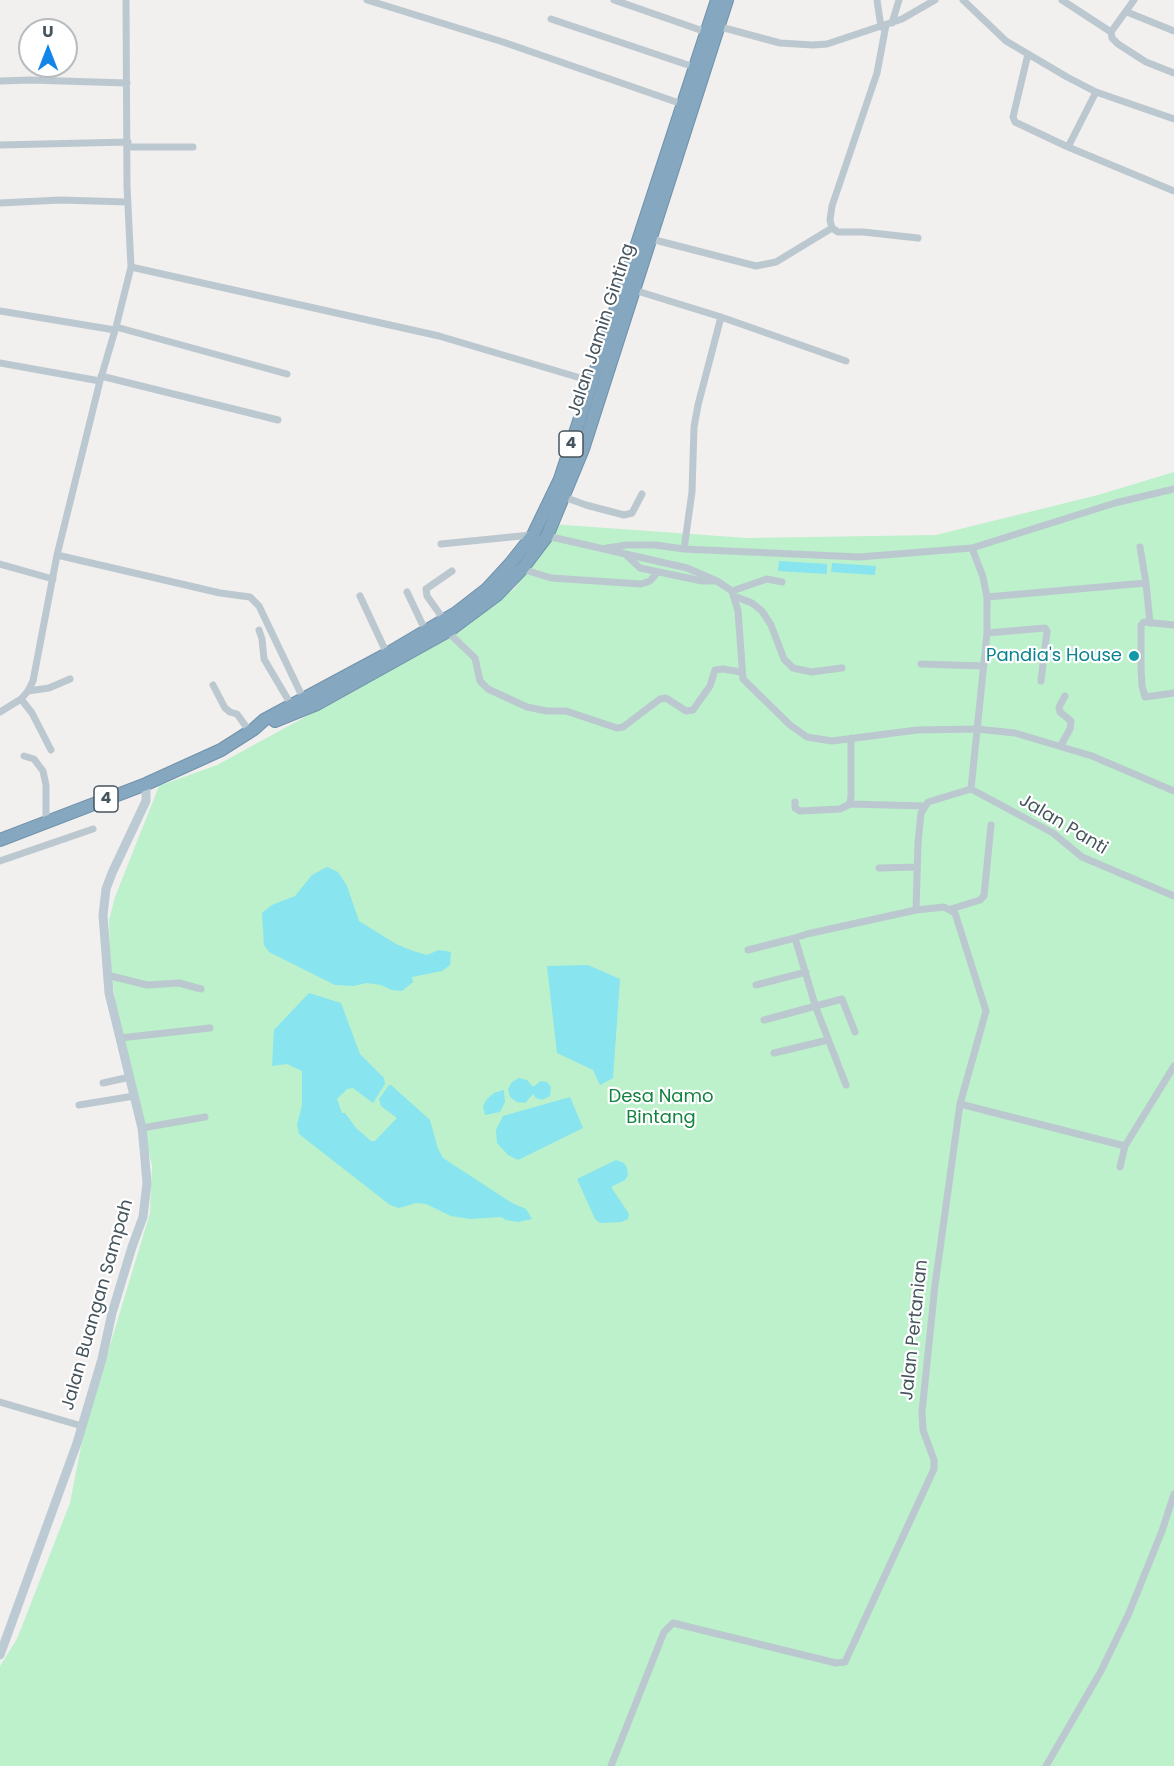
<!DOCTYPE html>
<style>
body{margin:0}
#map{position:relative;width:1174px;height:1766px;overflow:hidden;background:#f2efef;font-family:Poppins,sans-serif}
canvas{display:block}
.north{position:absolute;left:18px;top:18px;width:60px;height:60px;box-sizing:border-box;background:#fff;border:2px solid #b5bbbe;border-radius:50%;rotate:0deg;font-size:16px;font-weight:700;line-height:24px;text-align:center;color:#46555d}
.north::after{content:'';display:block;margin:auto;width:21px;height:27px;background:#1385e8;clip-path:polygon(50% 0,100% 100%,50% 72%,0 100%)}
</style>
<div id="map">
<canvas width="1174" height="1766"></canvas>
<div class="north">U</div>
</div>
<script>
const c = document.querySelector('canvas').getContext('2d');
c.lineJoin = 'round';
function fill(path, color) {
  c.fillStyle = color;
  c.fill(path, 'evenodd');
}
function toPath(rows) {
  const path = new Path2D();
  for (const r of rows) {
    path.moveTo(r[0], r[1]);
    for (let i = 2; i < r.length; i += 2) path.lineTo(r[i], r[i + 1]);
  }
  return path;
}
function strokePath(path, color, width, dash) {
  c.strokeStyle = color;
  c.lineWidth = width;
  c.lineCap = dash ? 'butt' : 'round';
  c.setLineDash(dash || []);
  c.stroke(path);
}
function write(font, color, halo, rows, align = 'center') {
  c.font = font + ' Poppins,sans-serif';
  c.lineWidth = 4.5;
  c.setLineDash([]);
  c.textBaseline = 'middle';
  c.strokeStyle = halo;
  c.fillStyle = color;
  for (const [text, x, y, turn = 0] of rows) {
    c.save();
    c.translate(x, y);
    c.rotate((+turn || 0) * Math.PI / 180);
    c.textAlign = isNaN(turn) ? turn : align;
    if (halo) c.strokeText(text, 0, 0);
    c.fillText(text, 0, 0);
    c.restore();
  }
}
const green = toPath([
 [1174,472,1174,1766,0,1766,0,1666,17,1639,70,1503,84,1431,150,1213,152,1166,116,1006,110,963,109,920,115,897,159,786,217,765,435,646,514,589,547,541,555,541,550,524,747,538,936,535,1098,495]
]);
const water = toPath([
 [779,561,827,564,827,574,778,571],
 [832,563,876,566,875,575,831,572],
 [327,867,338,872,347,886,359,921,396,944,413,951,427,955,439,950,451,952,450,965,442,971,412,977,413,982,402,991,392,990,381,985,367,983,353,986,335,985,269,952,264,945,262,913,272,905,295,896,312,875],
 [588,965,620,979,613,1078,600,1085,593,1070,557,1053,547,966],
 [309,993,341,1003,360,1054,384,1078,385,1084,373,1103,353,1088,347,1089,337,1099,342,1113,345,1113,356,1128,371,1141,375,1141,397,1118,381,1106,379,1099,389,1085,391,1085,430,1120,438,1149,443,1158,512,1203,526,1209,532,1219,518,1222,506,1220,501,1217,471,1219,451,1216,426,1204,416,1203,399,1208,390,1205,299,1134,297,1125,302,1105,302,1071,287,1064,272,1066,274,1030],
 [519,1078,527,1080,533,1087,541,1081,547,1082,551,1087,550,1096,542,1100,536,1098,533,1094,525,1103,517,1102,510,1097,508,1089,512,1082],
 [504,1090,505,1102,500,1112,485,1115,483,1106,487,1099,494,1093],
 [570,1097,583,1128,518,1160,508,1155,497,1143,496,1130,503,1116],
 [616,1160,624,1163,627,1168,628,1175,625,1180,611,1187,629,1214,628,1219,621,1222,600,1223,595,1219,577,1179]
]);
const street = toPath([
 [367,0,503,42,682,104],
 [614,0,706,32],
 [877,0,881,27],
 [963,0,1006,41,1067,77,1096,92,1174,119],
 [1062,0,1111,32,1134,0],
 [1127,12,1174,31],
 [551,19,694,67],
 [892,23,899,0],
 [886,25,877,73,832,206,830,220,832,228,838,232,863,232,918,238],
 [717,26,780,43,813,45,827,44,902,19,935,0],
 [1111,32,1112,38,1118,44,1146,62,1174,73],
 [1028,54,1013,117,1015,122,1068,147,1174,191],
 [0,81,30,80,127,83],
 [0,145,128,142],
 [127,147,193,147],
 [1068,147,1096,92],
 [0,203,60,200,128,202],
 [651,239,756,266,776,262,832,228],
 [131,267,439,336,594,382],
 [634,290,721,317,846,361],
 [0,311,115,330],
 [116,327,287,374],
 [0,363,100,381],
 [101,376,278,420],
 [564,497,586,505,624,515,632,513,642,494],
 [547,536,687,568,717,581,732,591,738,611,743,679,790,725,807,737,832,741,917,730,977,729,1015,733,1092,756,1174,791],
 [441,544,531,535],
 [1140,547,1146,583],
 [607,548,627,545,655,545,684,549,859,557,972,548,1115,503,1174,489],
 [684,549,692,492,694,427,698,405,721,317],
 [625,554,640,568,702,581,714,581],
 [57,555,220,593,250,597,259,606,303,698],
 [0,564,53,579],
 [522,569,551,578,641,584,650,581,658,572],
 [732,591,767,579,782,582],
 [407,592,426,632],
 [360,596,387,654],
 [734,596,752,603,762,611,771,625,784,659,793,668,811,672,842,668],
 [987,597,1146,583,1150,623],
 [444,620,427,596,426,589,452,571],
 [1174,625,1144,622,1141,625,1141,668,1142,686,1145,697,1174,693],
 [259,630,262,639,264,659,293,708],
 [450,630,453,637,475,658,480,681,488,689,527,707,547,711,566,711,617,728,623,727,660,699,666,698,686,711,693,710,710,686,715,670,723,669,741,672],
 [987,633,1045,628,1047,631,1041,681],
 [921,664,983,666],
 [213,685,225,708,230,712,237,714,250,732],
 [28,691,49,688,70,679],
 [21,699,32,713,51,750],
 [0,712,21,699,28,691,33,681,57,555,100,381,116,327,131,267,127,186,126,0],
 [1061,745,1070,729,1071,721,1060,712,1059,707,1065,696],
 [24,756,34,759,43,771,46,785,46,822],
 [971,789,1053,833,1082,857,1174,896],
 [795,802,795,808,800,811,840,809,850,804,851,796,851,738],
 [850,804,924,806],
 [0,861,93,829],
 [879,868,917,867],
 [951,909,980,900,984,896,991,825],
 [748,950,795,938],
 [107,975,147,985,179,983,201,989],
 [756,985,806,972],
 [764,1020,842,999,855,1032],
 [120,1038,210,1028],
 [774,1053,828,1040],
 [103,1083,130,1077],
 [846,1085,816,1008,795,938,807,934,916,910],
 [960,1104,1125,1146,1174,1066],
 [79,1105,134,1096],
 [142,1128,205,1117],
 [1120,1167,1125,1146],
 [0,1402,82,1426],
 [611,1766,664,1632,673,1623,836,1663,845,1662,934,1469,934,1460,923,1430,922,1412,935,1285,960,1104,986,1011,955,913,944,907,916,910,918,843,921,813,928,802,971,789,987,633,987,597,983,577,972,548],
 [1046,1766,1101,1671,1129,1613,1162,1531,1174,1494]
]);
const secondary = toPath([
 [0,1655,77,1443,102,1359,112,1313,132,1247,143,1217,147,1183,144,1148,142,1128,109,993,103,915,106,889,112,873,146,801,146,784]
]);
const highway = toPath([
 [275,721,317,704,450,630,497,595,522,569,547,536,583,449,727,0],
 [0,840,146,784,221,750,254,729,264,720,387,654,456,613,487,589,510,564,533,535,560,479,717,0]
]);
const markers = [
 [1134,656,6,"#0f9aa8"]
];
const shields = [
 [571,444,24],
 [106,799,24]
];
const shieldNames = [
 ["4",571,444],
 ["4",106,799]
];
const streetNames = [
 ["Jalan Jamin Ginting",602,330,-72],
 ["Jalan Panti",1063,825,31],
 ["Jalan Buangan Sampah",98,1305,-74],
 ["Jalan Pertanian",915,1330,-84]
];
const cultureNames = [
 ["Pandia's House",1122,656]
];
const parkNames = [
 ["Desa Namo",661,1097],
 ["Bintang",661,1118]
];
fill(green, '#bcf1cb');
fill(water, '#88e4ef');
strokePath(highway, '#7092ab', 14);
strokePath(street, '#bcc8cf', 7);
strokePath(secondary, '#bccad4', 9);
strokePath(highway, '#85a7bf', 12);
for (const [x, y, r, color] of markers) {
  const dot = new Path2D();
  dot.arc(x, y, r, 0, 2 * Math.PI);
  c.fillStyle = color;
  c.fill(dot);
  strokePath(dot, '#fff', 2);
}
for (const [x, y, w] of shields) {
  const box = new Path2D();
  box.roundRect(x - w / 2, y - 13, w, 26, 4.5);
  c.fillStyle = '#fff';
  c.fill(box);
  strokePath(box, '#46555d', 1.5);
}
write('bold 16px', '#46555d', null, shieldNames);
write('18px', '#46555d', '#fff', streetNames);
write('18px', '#0d838f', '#fff', cultureNames, 'right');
write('18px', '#148240', '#fff', parkNames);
</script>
